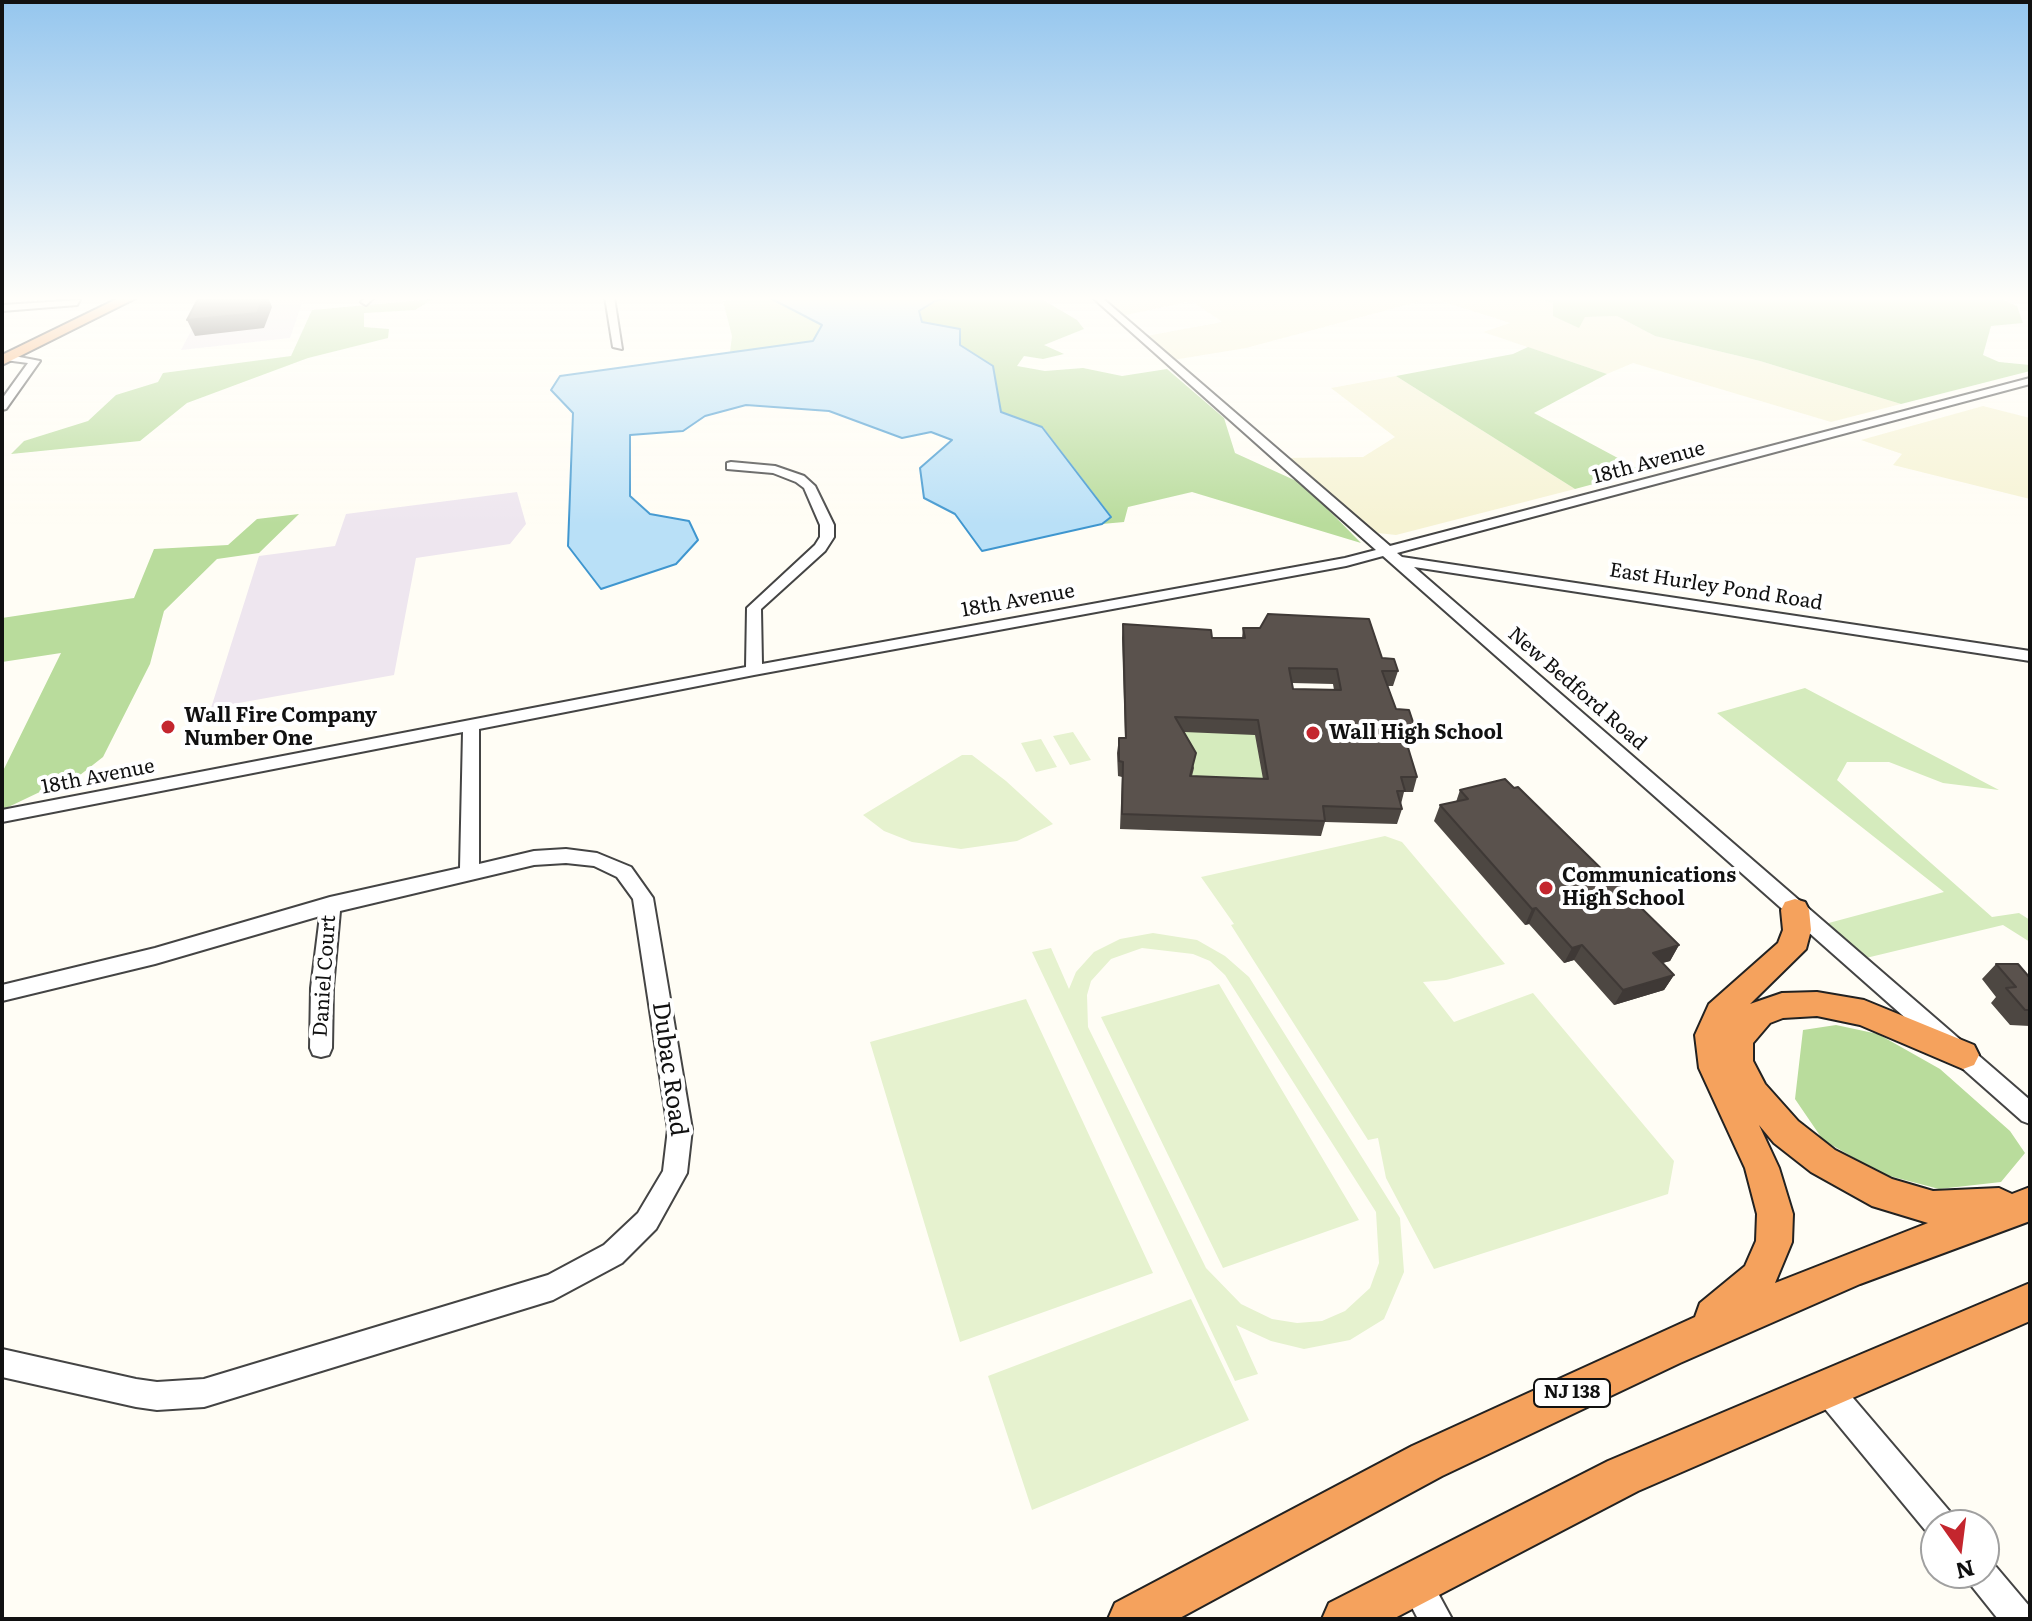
<!DOCTYPE html>
<style>
body{margin:0}
#map{position:relative;width:2032px;height:1621px;overflow:hidden;background:#fffdf5;font-family:Literata,serif}
canvas{display:block}
.frame{position:absolute;inset:0;border:4px solid #111;pointer-events:none}
.north{position:absolute;left:1920px;top:1509px;width:80px;height:80px;box-sizing:border-box;background:#fff;border:2px solid #a0a0a0;border-radius:50%;rotate:166deg;font-size:22px;font-weight:700;line-height:32px;text-align:center;color:#111}
.north::after{content:'';display:block;margin:auto;width:28px;height:36px;background:#c4262e;clip-path:polygon(50% 0,100% 100%,50% 72%,0 100%)}
</style>
<div id="map">
<canvas width="2032" height="1621"></canvas>
<div class="frame"></div>
<div class="north">N</div>
</div>
<script>
const c = document.querySelector('canvas').getContext('2d');
c.lineJoin = 'round';
function fill(path, color) {
  c.fillStyle = color;
  c.fill(path, 'evenodd');
}
function toPath(rows) {
  const path = new Path2D();
  for (const r of rows) {
    path.moveTo(r[0], r[1]);
    for (let i = 2; i < r.length; i += 2) path.lineTo(r[i], r[i + 1]);
  }
  return path;
}
function strokePath(path, color, width, dash) {
  c.strokeStyle = color;
  c.lineWidth = width;
  c.lineCap = dash ? 'butt' : 'round';
  c.setLineDash(dash || []);
  c.stroke(path);
}
function write(font, color, halo, rows, align = 'center') {
  c.font = font + ' Literata,serif';
  c.lineWidth = 8;
  c.setLineDash([]);
  c.textBaseline = 'middle';
  c.strokeStyle = halo;
  c.fillStyle = color;
  for (const [text, x, y, turn = 0] of rows) {
    c.save();
    c.translate(x, y);
    c.rotate((+turn || 0) * Math.PI / 180);
    c.textAlign = isNaN(turn) ? turn : align;
    if (halo) c.strokeText(text, 0, 0);
    c.fillText(text, 0, 0);
    c.restore();
  }
}
const industrial = toPath([
 [209,297,304,297,290,338,181,350],
 [517,492,526,524,510,544,416,558,394,675,211,708,259,556,335,546,346,514]
]);
const farmland = toPath([
 [1099,297,1532,297,1553,303,1578,327,1584,317,1617,316,1655,336,1760,361,1901,404,1831,422,1633,363,1607,374,1483,332,1510,323,1432,298,1246,348,1173,360,1146,336,1222,322,1192,301,1121,316],
 [1396,376,1575,489,1396,535,1378,533,1283,458,1363,457,1395,437,1331,388],
 [1983,406,2030,418,2030,499,1893,465,1902,454,1861,440]
]);
const green = toPath([
 [733,297,768,297,823,325,813,341,730,352,732,336,723,301,733,300],
 [1805,688,1999,790,1943,783,1889,762,1847,762,1837,780,1992,917,2019,913,2030,920,2030,942,2003,925,1866,958,1825,924,1944,892,1717,713],
 [1179,723,1259,735,1264,785,1180,791]
]);
const forest = toPath([
 [955,297,1038,297,1077,320,1084,329,1044,345,1064,354,1043,359,1024,356,1017,366,1045,371,1083,368,1122,376,1167,369,1224,418,1235,453,1303,484,1361,543,1192,492,1128,507,1124,522,1102,524,1111,516,1043,427,1001,413,993,366,959,345,960,329,922,322,919,311,935,301],
 [1532,297,1997,297,2017,306,2023,323,1991,326,1983,355,1999,362,2030,365,2030,371,1901,404,1760,361,1655,336,1617,316,1585,317,1579,328,1553,316,1553,303],
 [433,299,415,310,364,313,364,327,389,329,388,338,308,358,187,403,140,441,11,454,24,441,88,421,116,395,158,382,163,373,291,356,312,310],
 [1528,347,1607,374,1534,413,1642,471,1575,489,1396,376,1513,354],
 [299,514,259,553,217,559,164,611,150,664,103,757,66,786,44,790,2,810,2,773,61,653,2,662,2,618,134,598,154,549,228,545,257,519],
 [1836,1025,1878,1034,1940,1069,2010,1131,2025,1153,2001,1182,1939,1189,1882,1174,1823,1140,1795,1099,1803,1030]
]);
const pitch = toPath([
 [1073,732,1091,760,1070,765,1053,736],
 [1041,739,1057,767,1036,772,1021,743],
 [962,755,972,755,1006,781,1053,824,1017,841,961,849,912,842,884,831,863,815],
 [1385,836,1402,842,1505,964,1446,980,1423,982,1454,1022,1533,993,1674,1161,1668,1194,1434,1269,1386,1178,1378,1138,1368,1140,1231,925,1234,924,1201,877],
 [1153,933,1197,940,1225,956,1249,977,1400,1218,1404,1272,1384,1319,1350,1340,1304,1349,1271,1341,1236,1325,1258,1374,1235,1381,1032,952,1051,948,1069,989,1076,972,1094,952,1120,939],
 [1142,948,1193,954,1210,961,1225,975,1376,1212,1379,1263,1370,1288,1345,1311,1322,1321,1297,1323,1272,1319,1241,1304,1206,1268,1088,1027,1087,995,1091,981,1111,959],
 [1219,984,1359,1220,1223,1268,1101,1017],
 [1026,999,1153,1273,960,1342,870,1042],
 [1191,1299,1249,1420,1032,1510,988,1376]
]);
const water = toPath([
 [768,297,955,297,935,301,919,311,922,322,960,329,960,345,993,366,1001,412,1042,427,1111,517,1102,524,982,551,955,514,924,498,920,468,952,440,931,432,902,438,829,411,746,405,705,416,683,431,630,435,630,496,650,514,689,521,698,540,676,564,601,589,568,546,573,413,551,390,560,376,813,341,822,325,768,297]
]);
const minor = toPath([
 [366,297,375,297,366,305,361,302,366,297],
 [605,297,614,297,622,349,613,347,605,297],
 [1092,297,1101,297,1390,546,2030,378,2030,384,1397,553,1402,557,2030,651,2030,661,1414,567,2030,1100,2030,1124,2022,1121,1383,556,1346,566,754,675,479,729,479,864,534,851,566,849,597,853,631,867,653,898,692,1129,687,1173,656,1229,622,1263,553,1300,204,1407,157,1410,136,1407,2,1377,2,1349,136,1379,157,1382,204,1379,548,1275,604,1245,638,1213,663,1171,668,1129,633,899,617,877,594,866,566,863,534,865,340,911,333,988,332,1048,329,1055,321,1057,313,1055,310,1048,311,988,320,916,155,964,2,1001,2,985,155,948,330,897,460,868,463,732,2,822,2,810,746,667,747,608,815,545,820,537,820,525,804,488,796,482,773,473,727,469,727,463,731,462,775,466,804,476,815,486,834,525,834,537,825,551,761,609,762,664,1345,558,1376,550,1092,297],
 [80,300,77,305,2,311,2,305,80,300],
 [9,355,40,361,6,409,2,410,2,399,28,363,5,360,5,356,9,355],
 [1826,1374,1836,1378,1952,1514,1956,1525,1936,1525,1936,1538,1930,1536,1816,1398,1812,1388,1816,1378,1826,1374],
 [1984,1559,1992,1562,2030,1607,2030,1619,1998,1619,1970,1584,1965,1573,1984,1573,1984,1559],
 [1415,1566,1426,1571,1452,1619,1418,1619,1399,1582,1404,1571,1415,1566]
]);
const highway = toPath([
 [121,297,138,297,2,365,2,355,121,297],
 [1795,899,1805,902,1809,910,1811,930,1806,949,1750,1004,1782,993,1817,992,1864,1000,1974,1045,1979,1055,1974,1065,1963,1069,1860,1025,1817,1016,1783,1018,1770,1023,1753,1043,1753,1061,1765,1084,1798,1121,1835,1150,1892,1179,1933,1191,1999,1188,2012,1194,2030,1187,2030,1221,1860,1284,1680,1363,1442,1476,1178,1619,1108,1619,1115,1603,1412,1446,1695,1317,1700,1303,1745,1266,1756,1241,1757,1214,1745,1168,1699,1068,1695,1035,1709,1004,1778,943,1783,930,1781,910,1785,902,1795,899],
 [1759,1125,1774,1143,1811,1172,1872,1206,1928,1223,1775,1283,1792,1242,1793,1214,1779,1168,1759,1125],
 [2030,1283,2030,1321,1638,1491,1393,1619,1322,1619,1329,1603,1608,1461,2030,1283]
]);
const wall = toPath([
 [1123,624,1212,638,1242,638,1243,628,1382,658,1398,671,1393,686,1388,686,1396,709,1415,728,1411,743,1406,743,1417,777,1413,792,1404,792,1401,804,1402,809,1397,824,1325,822,1321,836,1120,829,1122,777,1118,776,1117,753,1119,738,1125,738,1122,638],
 [1292,683,1333,684,1334,690,1293,689],
 [1184,732,1255,735,1263,779,1192,776,1194,768],
 [1460,790,1679,945,1670,961,1662,963,1674,975,1664,990,1614,1005,1574,960,1564,963,1529,924,1525,925,1434,821,1440,805,1456,802],
 [1996,964,2030,978,2030,1026,2010,1025,1991,1003,1996,997,1982,979]
]);
const shadedWall = toPath([
 [264,297,268,297,272,307,264,328,195,336,187,320],
 [1536,908,1529,924,1525,925,1532,909],
 [1582,945,1574,960,1564,963,1572,948],
 [1679,945,1670,961,1644,968,1653,953],
 [1674,975,1664,990,1614,1005,1623,990]
]);
const building = toPath([
 [224,297,264,297,257,313,187,320,198,299,224,297],
 [1268,614,1369,619,1382,658,1394,659,1398,671,1382,671,1396,709,1409,710,1415,728,1402,728,1417,777,1401,777,1405,791,1397,791,1402,809,1323,806,1325,821,1122,814,1123,762,1119,761,1119,738,1126,738,1123,624,1211,630,1212,638,1245,638,1243,628,1260,628,1268,614],
 [1289,668,1337,669,1341,690,1293,689,1289,668],
 [1175,717,1258,720,1268,779,1190,776,1196,753,1175,717],
 [1505,779,1514,788,1518,787,1679,945,1653,953,1674,975,1623,990,1582,945,1572,948,1536,908,1532,909,1440,805,1468,799,1460,790,1505,779],
 [1996,964,2018,964,2030,978,2030,1010,2025,1010,2006,988,2016,987,1996,964]
]);
const markers = [
 [168,727,8,"#c4262e"],
 [1313,733,8,"#c4262e"],
 [1546,888,8,"#c4262e"]
];
const shields = [
 [1572,1393,76]
];
const shieldNames = [
 ["NJ 138",1572,1393]
];
const streetNames = [
 ["18th Avenue",1649,463,-15],
 ["East Hurley Pond Road",1716,587,9],
 ["18th Avenue",1018,601,-10],
 ["New Bedford Road",1577,689,41],
 ["18th Avenue",98,777,-11],
 ["Daniel Court",325,976,-86]
];
const poiNames = [
 ["Wall Fire Company",184,716],
 ["Number One",184,739],
 ["Wall High School",1329,733],
 ["Communications",1562,876],
 ["High School",1562,899]
];
const nearStreetnames = [
 ["Dubac Road",669,1069,82]
];
fill(industrial, '#eee6ef');
fill(farmland, '#f6f3d4');
fill(green, '#d5ebbd');
fill(forest, '#b9dc9c');
fill(pitch, '#e6f2cf');
fill(water, '#b9e0f7');
strokePath(water, '#3f96cf', 2);
strokePath(minor, '#444', 4);
strokePath(highway, '#222', 4);
fill(minor, '#fff');
fill(highway, '#f5a25d');
fill(wall, '#4d4742');
fill(shadedWall, '#3f3936');
fill(building, '#5a524d');
strokePath(building, '#3f3936', 2);
const sky = c.createLinearGradient(0, 0, 0, 524);
sky.addColorStop(0, '#95c6ee');
sky.addColorStop(0.57, '#fffefa');
sky.addColorStop(1, '#fffefa00');
c.fillStyle = sky;
c.fillRect(0, 0, 2032, 524);
for (const [x, y, r, color] of markers) {
  const dot = new Path2D();
  dot.arc(x, y, r, 0, 2 * Math.PI);
  c.fillStyle = color;
  c.fill(dot);
  strokePath(dot, '#fff', 3);
}
for (const [x, y, w] of shields) {
  const box = new Path2D();
  box.roundRect(x - w / 2, y - 14, w, 28, 6);
  c.fillStyle = '#fff';
  c.fill(box);
  strokePath(box, '#111', 2);
}
write('bold 18px', '#111', null, shieldNames);
write('20px', '#111', '#fff', streetNames);
write('bold 20px', '#111', '#fff', poiNames, 'left');
write('24px', '#111', '#fff', nearStreetnames);
</script>
